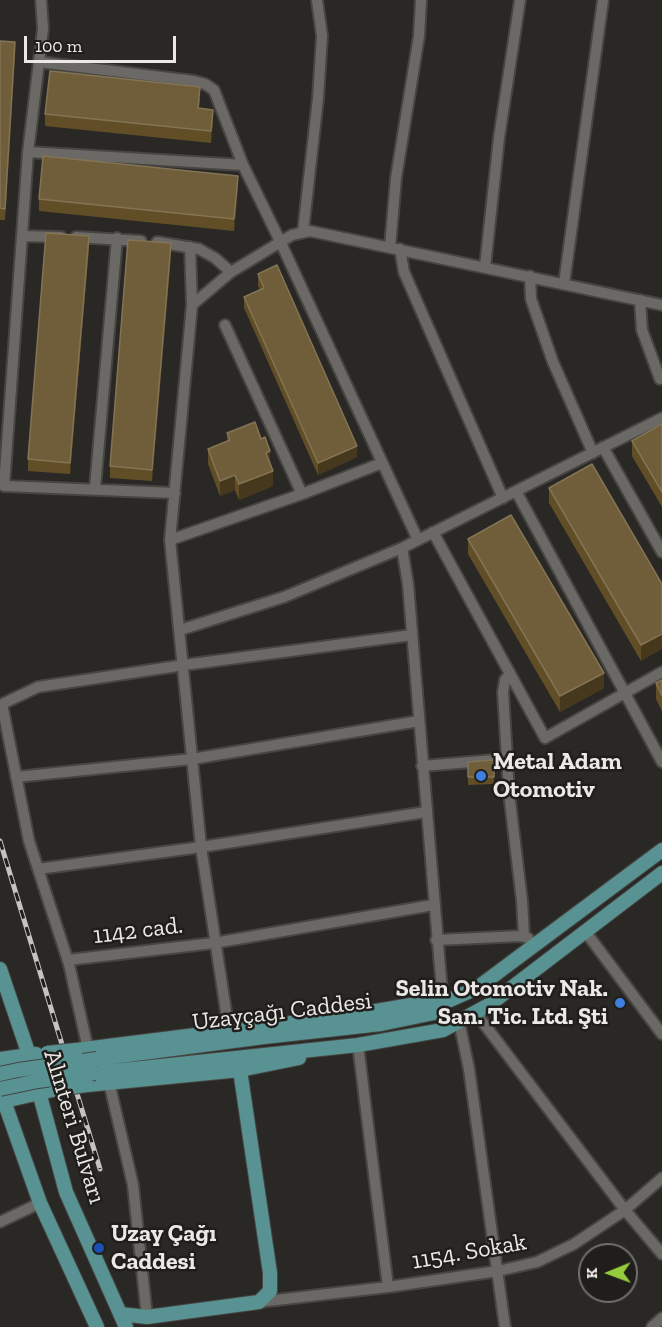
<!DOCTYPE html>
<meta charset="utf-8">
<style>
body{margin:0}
#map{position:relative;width:662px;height:1327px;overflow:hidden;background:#2a2825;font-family:"Zilla Slab",serif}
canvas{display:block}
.north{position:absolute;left:578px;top:1243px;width:60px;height:60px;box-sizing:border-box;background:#201e1b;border:2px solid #716f6d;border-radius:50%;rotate:269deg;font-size:16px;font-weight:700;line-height:24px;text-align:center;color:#eae9e7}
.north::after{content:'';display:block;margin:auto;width:21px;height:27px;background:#95cc3b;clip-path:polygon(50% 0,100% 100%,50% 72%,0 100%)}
.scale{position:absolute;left:24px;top:36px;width:152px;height:27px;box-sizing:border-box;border:3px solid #eae9e7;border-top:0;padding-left:8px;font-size:18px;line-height:21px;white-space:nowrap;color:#eae9e7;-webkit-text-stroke:4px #201e1b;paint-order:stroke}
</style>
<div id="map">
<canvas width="662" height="1327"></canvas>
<div class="north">K</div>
<div class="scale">100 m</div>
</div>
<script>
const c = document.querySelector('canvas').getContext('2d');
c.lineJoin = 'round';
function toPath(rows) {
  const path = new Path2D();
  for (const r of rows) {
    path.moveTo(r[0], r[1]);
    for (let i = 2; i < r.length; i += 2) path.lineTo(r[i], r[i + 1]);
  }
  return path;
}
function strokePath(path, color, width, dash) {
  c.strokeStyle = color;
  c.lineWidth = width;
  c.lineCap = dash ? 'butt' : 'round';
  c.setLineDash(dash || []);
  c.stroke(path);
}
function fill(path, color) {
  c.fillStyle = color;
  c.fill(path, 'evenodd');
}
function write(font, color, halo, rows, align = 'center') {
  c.font = font + ' "Zilla Slab",serif';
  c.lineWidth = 5;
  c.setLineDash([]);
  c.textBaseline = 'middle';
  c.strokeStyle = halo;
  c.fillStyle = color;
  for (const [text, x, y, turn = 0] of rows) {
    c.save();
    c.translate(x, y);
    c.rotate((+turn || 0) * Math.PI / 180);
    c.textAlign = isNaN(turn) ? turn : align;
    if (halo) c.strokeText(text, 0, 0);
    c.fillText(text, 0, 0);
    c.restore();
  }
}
const minor = toPath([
 [41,0,43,29,28,152,4,486,175,493],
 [39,62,194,81,205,84,214,90,243,165,280,241,418,540],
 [28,152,243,165],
 [303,232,318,98,322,36,317,0],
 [22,236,61,237],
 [76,237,141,241],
 [157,242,199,249,215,258,231,272],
 [190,247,192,305],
 [390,247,396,178,419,36,421,0],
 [400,249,404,272,503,498],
 [485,267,499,138,520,0],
 [530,276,531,299,553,362,593,453],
 [564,284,603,0],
 [640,300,642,330,660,379],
 [225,325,302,494],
 [603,447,662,552],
 [95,488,117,238],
 [516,491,662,762],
 [433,532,545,738,662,672],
 [170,540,302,494,382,463],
 [402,548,408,584,443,1003],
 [180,630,284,597,402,548,662,418],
 [510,674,505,680,503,692,509,793,522,901,524,936],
 [422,766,507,759],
 [16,777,192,759,419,721],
 [38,869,201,847,426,812],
 [585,931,662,1034],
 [436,940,520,936,528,938],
 [68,960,214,943,433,905],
 [475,1012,625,1210,662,1254],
 [459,1021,469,1069,505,1327],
 [229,1031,201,847,170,540,192,305,231,272,292,235,310,231,662,305],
 [358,1045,388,1287],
 [88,1049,69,964,29,841,2,704,38,687,184,665,412,635],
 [109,1082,133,1185,147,1317],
 [0,1222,40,1203],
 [259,1302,388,1287,498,1271,537,1262,574,1244,625,1210,662,1178],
 [652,1327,662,1318]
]);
const major = toPath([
 [0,969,29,1055,66,1192,126,1327],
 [76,1050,347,1016,411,1005,443,1003],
 [0,1059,36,1054],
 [97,1059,264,1037,381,1024,434,1013,443,1003,477,988,662,850],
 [95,1073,358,1045,443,1030,489,1005,662,873],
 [0,1085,4,1101,40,1203,97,1327],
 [87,1085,240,1070,299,1058],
 [0,1102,57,1089],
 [120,1314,147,1317,259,1302,270,1291,270,1273,240,1070]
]);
const rail = toPath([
 [0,841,100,1169]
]);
const majorBridge = toPath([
 [47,1053,76,1050],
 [0,1074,18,1070,97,1059],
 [0,1089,38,1081,95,1073],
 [57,1089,87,1085]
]);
const wall = toPath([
 [0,41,15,54,5,220,0,220],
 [200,98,199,108,213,121,211,143,45,126,45,114],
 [238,188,234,231,39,211,39,199],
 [89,248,70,474,28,471,28,459],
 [171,255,152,481,110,478,110,466],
 [258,274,357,457,318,475,244,308,244,297,260,290,258,286],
 [662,424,662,507,632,456,632,441],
 [227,433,270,463,273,486,239,500,235,490,220,496,208,464,208,449,227,441],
 [549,488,662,584,641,661,549,503],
 [468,539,604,688,560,712,468,554],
 [662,680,662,711,656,699,656,683],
 [494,760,494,784,468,785,468,762]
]);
const shadedWall = toPath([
 [15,42,15,54,5,220,5,209],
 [213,110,213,121,211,143,211,131],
 [238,176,238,188,234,231,234,219],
 [89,236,89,248,70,474,70,463],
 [171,243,171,255,152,481,152,470],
 [357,446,357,457,318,475,318,463],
 [270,451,270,467,266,453],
 [273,471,273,486,239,500,239,484],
 [235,475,235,490,220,496,220,481],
 [662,634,662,649,641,661,641,645],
 [604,673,604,688,560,712,560,696]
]);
const building = toPath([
 [0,41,15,42,5,209,0,208,0,41],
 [50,71,200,87,198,108,213,110,211,131,45,114,50,71],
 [43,156,238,176,234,219,39,199,43,156],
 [46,233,89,236,70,463,28,459,46,233],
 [128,240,171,243,152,470,110,466,128,240],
 [277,265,357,446,318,463,244,297,264,288,258,274,277,265],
 [255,422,261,439,265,437,270,451,266,453,273,471,239,484,235,475,220,481,208,449,230,440,227,433,255,422],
 [662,424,662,492,632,441,662,424],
 [592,464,662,584,662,634,641,645,549,488,592,464],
 [511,515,604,673,560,696,468,539,511,515],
 [662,680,662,696,656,683,662,680],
 [494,760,494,777,468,777,468,762,494,760]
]);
const markers = [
 [481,776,6,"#3f7fe0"],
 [620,1003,6,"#3f7fe0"],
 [99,1248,6,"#1a4fb4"]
];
const poiNames = [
 ["Metal Adam",493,762],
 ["Otomotiv",493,790],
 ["Selin Otomotiv Nak.",608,989,"right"],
 ["San. Tic. Ltd. Şti",608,1017,"right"],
 ["Uzay Çağı",111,1234],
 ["Caddesi",111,1262]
];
const streetNames = [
 ["1142 cad.",138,931,-7],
 ["Uzayçağı Caddesi",282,1012,-7],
 ["Alınteri Bulvarı",74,1127,73],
 ["1154. Sokak",469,1252,-10]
];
strokePath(minor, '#464542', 14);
strokePath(major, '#464542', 16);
strokePath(minor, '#6b6965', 10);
strokePath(major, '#589293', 14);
strokePath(rail, '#c4c3c1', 5);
strokePath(rail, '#201e1b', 3, [9]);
strokePath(majorBridge, '#464542', 16, []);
strokePath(majorBridge, '#589293', 14);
fill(wall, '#614e26');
fill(shadedWall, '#45381d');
fill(building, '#705e3a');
strokePath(building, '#837455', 1.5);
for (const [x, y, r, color] of markers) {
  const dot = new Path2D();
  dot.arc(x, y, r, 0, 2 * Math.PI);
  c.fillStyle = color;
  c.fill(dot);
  strokePath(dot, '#201e1b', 2);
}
write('bold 24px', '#eae9e7', '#201e1b', poiNames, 'left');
write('24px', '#eae9e7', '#201e1b', streetNames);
</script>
